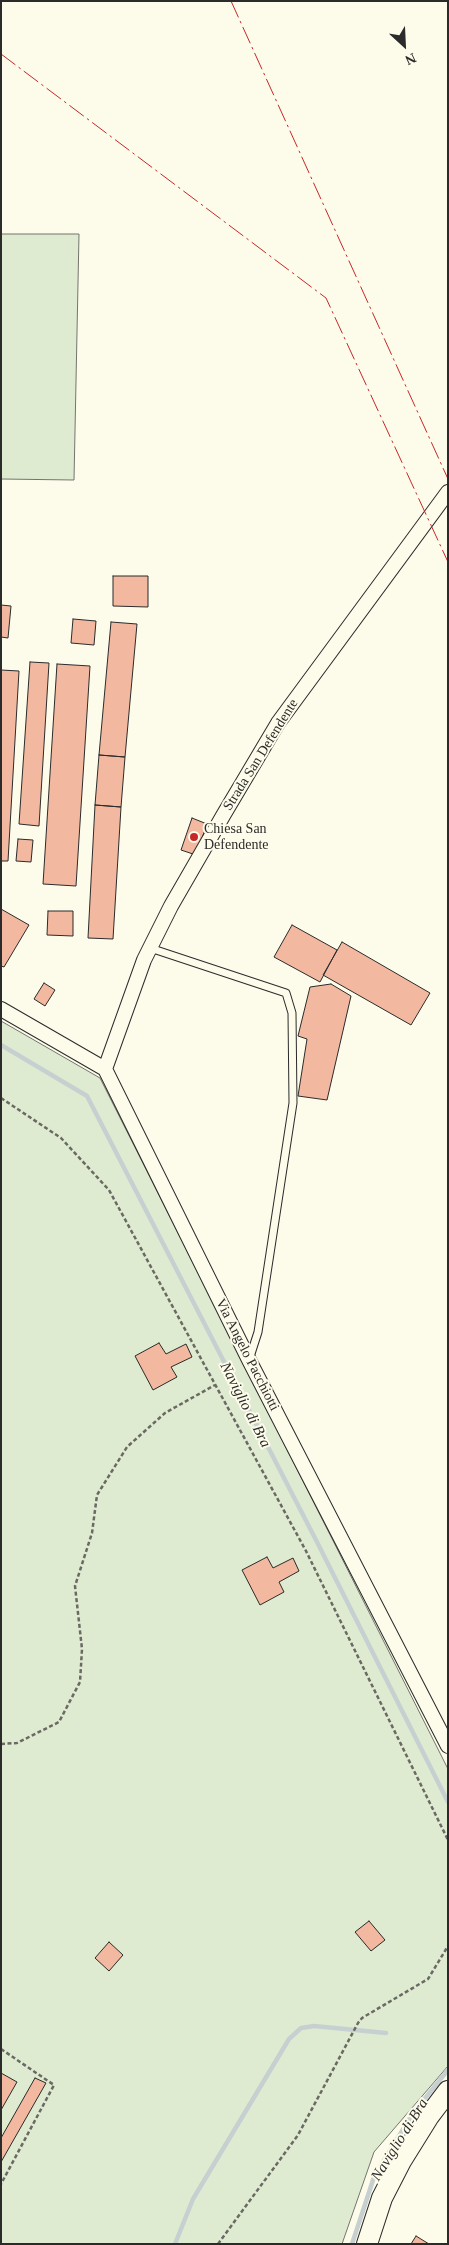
<!DOCTYPE html>
<style>
body{margin:0}
#map{position:relative;width:449px;height:2245px;overflow:hidden;background:#fdfbea;font-family:"Times New Roman",serif}
canvas{display:block}
.frame{position:absolute;inset:0;border:2px solid #2b2b2b;pointer-events:none}
.north{position:absolute;left:379px;top:20px;width:50px;height:50px;-webkit-text-stroke:4px #fdfbea;paint-order:stroke;rotate:155deg;font-size:14px;font-weight:700;line-height:20px;text-align:center;color:#2b2b2b}
.north::after{content:'';display:block;margin:auto;width:18px;height:22px;background:#2b2b2b;clip-path:polygon(50% 0,100% 100%,50% 72%,0 100%)}
</style>
<div id="map">
<canvas width="449" height="2245"></canvas>
<div class="frame"></div>
<div class="north">N</div>
</div>
<script>
const c = document.querySelector('canvas').getContext('2d');
c.lineJoin = 'round';
function fill(path, color) {
  c.fillStyle = color;
  c.fill(path, 'evenodd');
}
function toPath(rows) {
  const path = new Path2D();
  for (const r of rows) {
    path.moveTo(r[0], r[1]);
    for (let i = 2; i < r.length; i += 2) path.lineTo(r[i], r[i + 1]);
  }
  return path;
}
function strokePath(path, color, width, dash) {
  c.strokeStyle = color;
  c.lineWidth = width;
  c.lineCap = dash ? 'butt' : 'round';
  c.setLineDash(dash || []);
  c.stroke(path);
}
function write(font, color, halo, rows, align = 'center') {
  c.font = font + ' "Times New Roman",serif';
  c.lineWidth = 4;
  c.setLineDash([]);
  c.textBaseline = 'middle';
  c.strokeStyle = halo;
  c.fillStyle = color;
  for (const [text, x, y, turn = 0] of rows) {
    c.save();
    c.translate(x, y);
    c.rotate((+turn || 0) * Math.PI / 180);
    c.textAlign = isNaN(turn) ? turn : align;
    if (halo) c.strokeText(text, 0, 0);
    c.fillText(text, 0, 0);
    c.restore();
  }
}
const green = toPath([
 [1,234,79,234,74,480,1,479,1,234],
 [1,1021,100,1078,448,1769,448,2066,374,2152,342,2244,1,2244,1,1021]
]);
const stream = toPath([
 [1,1045,87,1096,317,1542,448,1802],
 [175,2244,193,2199,289,2039,301,2028,314,2026,386,2033],
 [352,2244,374,2177,413,2113,448,2070]
]);
const building = toPath([
 [113,576,148,576,148,607,113,606,113,576],
 [1,605,11,606,8,638,1,637,1,605],
 [73,619,96,621,94,645,71,643,73,619],
 [111,622,137,624,125,757,99,755,111,622],
 [30,662,49,663,39,826,19,824,30,662],
 [57,664,90,666,76,886,43,884,57,664],
 [1,670,19,671,8,861,1,861,1,670],
 [99,755,125,757,121,807,95,805,99,755],
 [95,805,121,807,113,939,88,938,95,805],
 [192,818,207,824,196,855,181,850,192,818],
 [18,839,33,840,31,862,16,861,18,839],
 [1,909,29,925,4,967,1,966,1,909],
 [48,911,73,911,73,936,47,935,48,911],
 [292,925,337,950,320,982,274,957,292,925],
 [342,942,430,993,411,1025,323,975,342,942],
 [44,983,55,990,45,1006,34,999,44,983],
 [331,984,351,996,327,1100,298,1096,307,1039,298,1036,310,987,331,984],
 [159,1343,166,1354,186,1344,192,1357,171,1367,177,1377,153,1390,135,1356,159,1343],
 [267,1557,273,1568,293,1558,299,1571,279,1582,284,1592,260,1605,242,1570,267,1557],
 [369,1921,385,1940,371,1951,355,1932,369,1921],
 [109,1942,123,1955,109,1971,95,1958,109,1942],
 [1,2073,17,2082,1,2110,1,2073],
 [35,2078,46,2083,1,2162,1,2138,35,2078],
 [416,2236,429,2244,411,2244,416,2236]
]);
const path = toPath([
 [1,1098,61,1138,109,1190,306,1551,448,1840],
 [1,1744,17,1743,59,1722,80,1682,82,1649,75,1586,92,1533,97,1495,127,1447,165,1413,215,1385],
 [1,2049,54,2085,1,2184],
 [218,2244,298,2135,358,2023,362,2018,428,1979,448,1946]
]);
const lane = toPath([
 [150,948,286,993,292,1013,293,1103,258,1332,249,1360]
]);
const street = toPath([
 [1,1009,105,1069,249,1360,448,1746],
 [105,1069,144,960,171,906,224,814,278,723,448,492]
]);
const secondary = toPath([
 [367,2244,382,2198,401,2161,429,2116,448,2091]
]);
const power = toPath([
 [231,1,448,479],
 [1,54,326,298,448,562]
]);
const markers = [
 [194,837,5,"#c62828"]
];
const streetNames = [
 ["Strada San Defendente",261,755,-58],
 ["Via Angelo Pacchiotti",247,1355,63]
];
const poiNames = [
 ["Chiesa San",204,829],
 ["Defendente",204,845]
];
const waterNames = [
 ["Naviglio di Bra",245,1405,63],
 ["Naviglio di Bra",400,2140,-58]
];
fill(green, '#deebd1');
strokePath(green, '#74746e', 1);
strokePath(stream, '#c7d0d0', 4.5);
fill(building, '#f2b8a0');
strokePath(building, '#2b2b2b', 1);
strokePath(lane, '#2b2b2b', 9);
strokePath(street, '#2b2b2b', 16);
strokePath(secondary, '#2b2b2b', 22);
strokePath(path, '#6a6964', 2.5, [4, 2.5]);
strokePath(lane, '#fdfbea', 7);
strokePath(street, '#fdfbea', 14);
strokePath(secondary, '#fdfbea', 20);
strokePath(power, '#c62828', 1, [18, 4, 2.5, 4]);
for (const [x, y, r, color] of markers) {
  const dot = new Path2D();
  dot.arc(x, y, r, 0, 2 * Math.PI);
  c.fillStyle = color;
  c.fill(dot);
  strokePath(dot, '#fdfbea', 2);
}
write('14px', '#2b2b2b', '#fdfbea', streetNames);
write('14px', '#2b2b2b', '#fdfbea', poiNames, 'left');
write('italic 15px', '#2b2b2b', '#fdfbea', waterNames);
</script>
